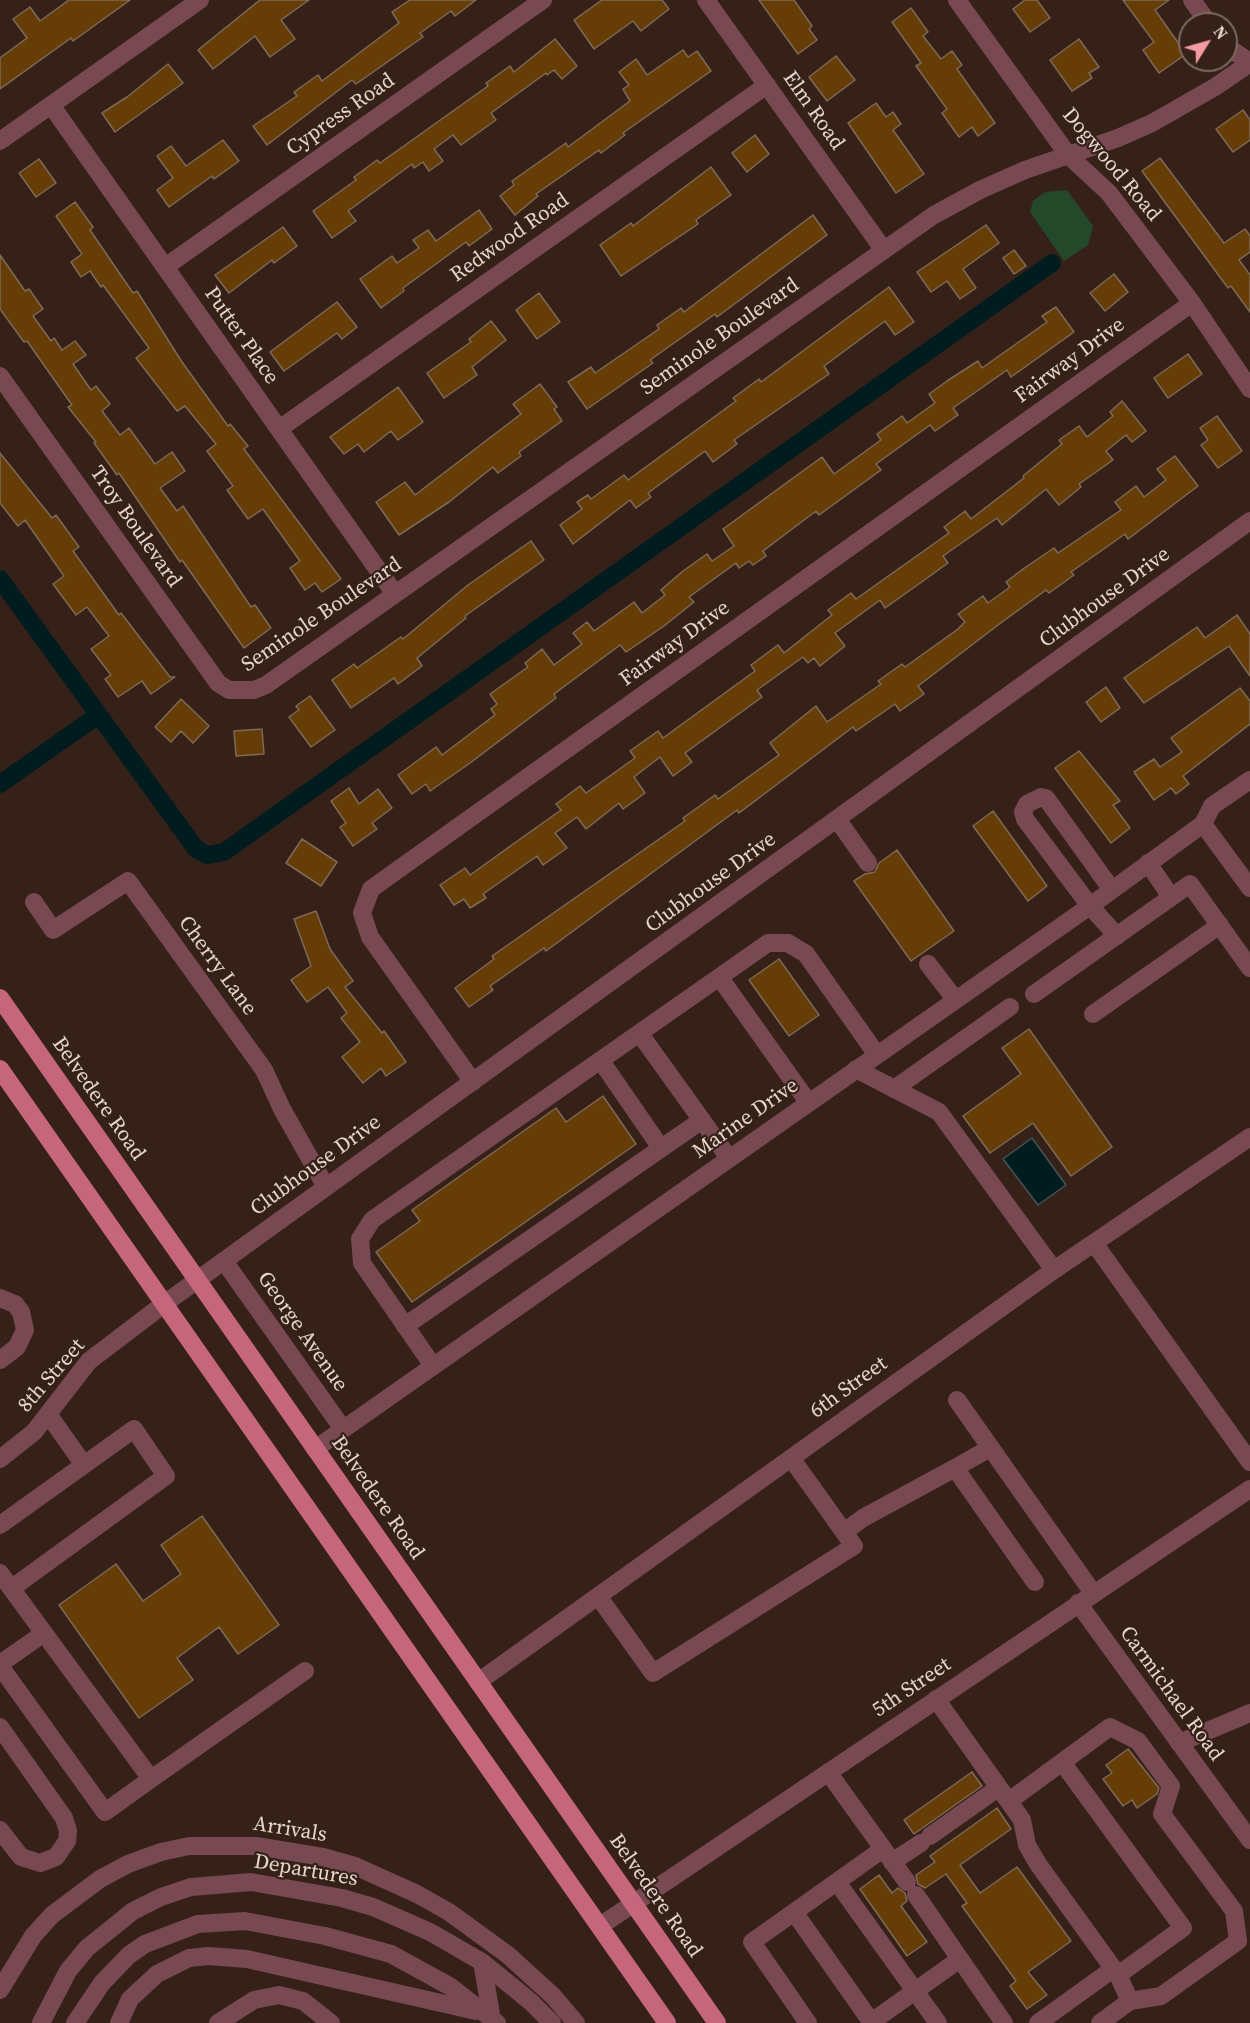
<!DOCTYPE html>
<style>
body{margin:0}
#map{position:relative;width:1250px;height:2023px;overflow:hidden;background:#362118;font-family:"Source Serif 4",serif}
canvas{display:block}
.north{position:absolute;left:1178px;top:12px;width:60px;height:60px;box-sizing:border-box;background:#362118;border:2px solid #7c6962;border-radius:50%;rotate:53deg;font-size:16px;font-weight:700;line-height:24px;text-align:center;color:#e5d6d0}
.north::after{content:'';display:block;margin:auto;width:21px;height:27px;background:#f49aa1;clip-path:polygon(50% 0,100% 100%,50% 72%,0 100%)}
</style>
<div id="map">
<canvas width="1250" height="2023"></canvas>
<div class="north">N</div>
</div>
<script>
const c = document.querySelector('canvas').getContext('2d');
c.lineJoin = 'round';
function fill(path, color) {
  c.fillStyle = color;
  c.fill(path, 'evenodd');
}
function toPath(rows) {
  const path = new Path2D();
  for (const r of rows) {
    path.moveTo(r[0], r[1]);
    for (let i = 2; i < r.length; i += 2) path.lineTo(r[i], r[i + 1]);
  }
  return path;
}
function strokePath(path, color, width, dash) {
  c.strokeStyle = color;
  c.lineWidth = width;
  c.lineCap = dash ? 'butt' : 'round';
  c.setLineDash(dash || []);
  c.stroke(path);
}
function write(font, color, halo, rows, align = 'center') {
  c.font = font + ' "Source Serif 4",serif';
  c.lineWidth = 4.5;
  c.setLineDash([]);
  c.textBaseline = 'middle';
  c.strokeStyle = halo;
  c.fillStyle = color;
  for (const [text, x, y, turn = 0] of rows) {
    c.save();
    c.translate(x, y);
    c.rotate((+turn || 0) * Math.PI / 180);
    c.textAlign = isNaN(turn) ? turn : align;
    if (halo) c.strokeText(text, 0, 0);
    c.fillText(text, 0, 0);
    c.restore();
  }
}
const green = toPath([
 [1067,190,1093,226,1088,245,1064,261,1030,212,1033,201,1045,192]
]);
const water = toPath([
 [1032,1138,1066,1185,1038,1205,1003,1159,1032,1138]
]);
const canal = toPath([
 [0,579,196,849,207,855,224,852,1052,263],
 [0,784,97,716]
]);
const building = toPath([
 [69,0,130,0,73,41,71,38,0,89,0,58,27,38,13,19,30,7,40,21,69,0],
 [260,0,309,0,281,20,295,39,270,57,255,36,213,69,198,50,260,0],
 [410,0,476,0,455,16,451,11,420,33,423,37,356,84,352,80,267,145,253,126,297,96,294,92,318,75,322,81,399,23,392,12,410,0],
 [602,0,662,0,669,9,641,31,633,21,594,49,574,20,602,0],
 [759,0,794,0,812,26,809,29,817,40,798,54,759,0],
 [1025,0,1037,0,1050,18,1030,32,1013,9,1025,0],
 [1123,0,1169,0,1155,10,1186,54,1159,73,1143,50,1154,42,1123,0],
 [911,8,928,32,923,36,941,59,952,51,962,65,957,69,995,123,978,136,972,127,959,137,942,113,947,109,916,66,921,63,892,22,911,8],
 [555,39,577,66,562,79,554,70,547,75,546,73,491,113,496,120,461,145,453,135,434,149,443,161,429,171,423,162,414,168,412,164,348,211,356,221,332,238,313,211,356,180,354,177,377,160,380,163,488,86,486,83,510,66,514,72,555,39],
 [1079,39,1099,67,1089,73,1092,78,1072,91,1050,60,1079,39],
 [683,50,688,57,697,51,711,71,623,133,625,135,601,153,599,150,536,194,538,196,515,215,500,196,514,185,512,181,566,143,568,147,630,101,623,89,629,85,619,72,636,59,647,75,683,50],
 [836,56,855,80,827,101,809,77,836,56],
 [168,64,183,83,115,132,102,113,127,97,168,64],
 [876,103,886,117,893,112,901,124,893,130,924,174,896,193,848,123,876,103],
 [1243,110,1250,120,1250,140,1233,152,1216,129,1243,110],
 [755,135,769,154,747,172,732,153,755,135],
 [223,140,239,161,214,179,212,176,169,207,157,190,173,178,157,156,171,146,186,166,223,140],
 [1160,158,1224,243,1245,229,1250,236,1250,252,1239,260,1250,275,1250,312,1231,286,1228,288,1142,171,1160,158],
 [39,159,56,183,36,197,19,173,39,159],
 [711,167,731,195,696,220,698,224,621,276,600,245,631,223,633,226,711,167],
 [75,202,93,227,90,230,133,293,137,291,182,362,228,426,230,424,248,446,244,449,341,579,322,592,315,583,305,590,290,568,300,561,263,509,248,519,227,490,233,486,207,451,216,444,185,406,177,411,136,358,149,348,103,285,101,287,90,271,81,277,71,262,82,254,56,216,75,202],
 [479,210,492,229,469,246,466,242,403,288,404,291,381,308,360,279,392,256,397,263,419,248,413,240,428,230,436,241,479,210],
 [813,215,827,235,717,317,715,314,650,360,653,363,587,409,568,382,591,367,595,373,659,329,657,325,681,308,684,312,813,215],
 [986,225,999,243,963,269,976,288,960,299,947,281,931,292,917,272,986,225],
 [283,227,297,246,274,263,272,260,229,293,215,275,283,227],
 [1014,250,1026,266,1014,274,1003,258,1014,250],
 [0,255,25,291,29,289,43,309,33,316,51,341,54,338,62,350,75,341,86,355,73,364,91,390,96,386,110,404,102,411,120,435,129,428,155,464,172,452,185,471,160,488,177,511,183,506,251,607,255,605,271,628,244,648,182,560,180,562,119,473,117,475,94,443,96,442,68,407,72,405,27,341,24,342,0,309,0,255],
 [1114,274,1128,292,1105,311,1090,293,1114,274],
 [889,287,914,322,895,335,885,321,824,366,829,374,734,440,737,444,713,462,705,451,648,493,651,497,636,508,630,500,573,544,560,525,582,509,577,502,588,495,591,499,624,475,628,480,736,401,733,398,759,379,761,382,889,287],
 [539,293,560,322,537,339,516,310,539,293],
 [337,302,357,327,342,339,337,333,284,371,270,352,337,302],
 [1056,307,1074,332,1011,377,1007,370,953,408,958,415,935,431,930,425,876,464,881,470,819,515,816,511,763,551,766,556,753,565,749,561,739,568,736,563,689,597,694,602,664,626,626,652,620,645,554,694,556,698,470,763,430,791,426,784,412,794,398,775,436,747,442,755,495,715,491,709,497,704,490,694,528,667,525,663,542,649,554,665,582,644,573,633,587,622,594,631,634,602,642,613,665,595,661,590,683,571,707,554,712,561,734,546,723,529,822,457,834,474,881,440,877,434,902,416,907,423,935,403,929,394,947,381,978,361,982,368,1047,322,1042,316,1056,307],
 [491,321,506,340,472,367,477,375,444,398,427,373,471,342,469,339,491,321],
 [1188,354,1202,374,1168,398,1154,378,1188,354],
 [540,384,557,407,554,409,562,421,519,452,521,456,498,473,493,467,449,502,399,535,376,502,405,482,415,495,521,414,513,404,540,384],
 [398,387,423,422,398,440,391,431,364,452,358,444,344,454,330,437,398,387],
 [1122,401,1146,431,1132,442,1126,435,1106,451,1113,460,1079,484,1081,487,1059,505,1046,489,1002,525,997,518,943,556,948,563,923,581,885,608,880,600,835,633,845,646,820,666,814,658,808,663,803,657,757,690,762,697,685,753,692,762,673,776,660,757,634,777,645,793,623,809,619,803,586,829,577,817,555,833,567,848,543,865,537,856,483,894,486,898,470,908,464,899,454,905,440,885,465,868,470,875,523,837,561,810,556,804,580,786,586,793,635,758,630,751,658,731,663,738,755,671,751,665,778,645,784,653,832,615,828,610,851,593,856,599,949,533,944,527,965,511,971,519,1024,478,1023,476,1062,444,1059,440,1079,426,1087,437,1113,416,1110,412,1122,401],
 [1217,416,1242,451,1218,468,1201,445,1208,440,1200,428,1217,416],
 [0,453,52,518,56,515,79,547,73,551,119,615,121,613,170,677,175,677,151,694,142,681,118,697,105,679,111,675,91,649,109,636,87,607,76,615,53,584,64,576,25,520,18,526,0,503,0,453],
 [1175,456,1198,486,1128,539,1125,534,1071,572,1074,575,1049,593,1046,590,1002,622,918,686,924,694,900,711,895,704,856,731,853,727,739,813,737,810,546,951,544,948,490,986,493,990,469,1007,455,988,494,959,492,956,685,821,683,818,715,795,718,799,779,755,770,743,816,706,827,722,881,684,878,681,902,664,905,667,958,629,965,622,958,614,983,596,988,603,1010,587,1006,582,1023,569,1054,548,1058,553,1121,510,1115,502,1136,486,1144,497,1166,480,1157,469,1175,456],
 [531,541,544,560,465,616,466,618,417,658,422,666,398,684,394,678,351,708,332,680,354,664,357,668,401,637,403,639,468,585,531,541],
 [1237,615,1250,634,1250,676,1229,646,1144,703,1124,678,1197,627,1205,638,1237,615],
 [1106,687,1120,708,1101,722,1086,702,1106,687],
 [1240,688,1250,701,1250,724,1183,776,1189,784,1176,794,1171,788,1154,800,1134,772,1154,759,1160,767,1182,752,1171,738,1240,688],
 [310,696,335,730,311,747,289,717,299,710,296,706,310,696],
 [181,699,209,726,193,743,181,731,171,742,155,727,181,699],
 [262,729,264,754,236,756,234,731,262,729],
 [1079,751,1120,801,1113,805,1130,828,1111,843,1055,768,1079,751],
 [349,788,359,804,378,789,392,808,372,823,377,829,353,846,340,827,346,823,331,801,349,788],
 [993,811,1047,886,1028,901,973,826,993,811],
 [302,839,337,862,321,886,286,863,302,839],
 [897,850,954,931,911,961,854,881,865,874,875,872,879,863,897,850],
 [316,911,330,949,353,981,345,987,382,1033,384,1031,406,1062,386,1076,381,1068,363,1083,342,1057,360,1042,341,1018,347,1013,328,987,307,1002,291,980,311,966,294,919,316,911],
 [779,959,819,1015,789,1036,749,980,779,959],
 [1029,1029,1112,1147,1071,1176,1033,1123,990,1153,963,1116,1021,1074,1002,1048,1029,1029],
 [603,1096,636,1144,412,1302,376,1252,420,1221,412,1210,556,1108,566,1122,603,1096],
 [202,1516,279,1625,238,1654,219,1627,177,1658,193,1680,139,1718,59,1605,116,1564,143,1601,181,1574,161,1545,202,1516],
 [1128,1749,1159,1788,1157,1794,1137,1808,1132,1800,1123,1806,1103,1779,1112,1773,1106,1765,1128,1749],
 [972,1772,982,1786,914,1834,904,1820,972,1772],
 [997,1808,1011,1829,960,1865,980,1893,1017,1867,1071,1941,1028,1972,1047,1995,1027,2009,1010,1986,1016,1981,962,1906,967,1903,946,1874,925,1888,918,1884,916,1875,935,1862,930,1856,997,1808],
 [879,1875,892,1893,898,1888,905,1893,907,1901,901,1906,927,1942,907,1956,860,1889,879,1875]
]);
const minor = toPath([
 [706,0,883,249],
 [957,0,1068,155,1109,193,1192,303,1250,389],
 [1192,0,1209,24],
 [1226,46,1250,62],
 [51,105,395,594],
 [0,141,200,0],
 [165,267,543,0],
 [0,376,218,683,229,690,254,690,266,685,934,215,980,190,1025,170,1118,138,1152,123,1215,87,1250,63],
 [279,429,767,85],
 [837,819,868,863],
 [1203,824,1250,888],
 [1148,863,1171,897],
 [1112,890,1046,798,1041,797,1027,804,1023,812,1025,819,1090,906,1117,936],
 [34,902,53,930,128,881,264,1070,282,1109,326,1187],
 [928,964,955,999],
 [720,978,808,1102],
 [1034,994,1190,884,1250,968],
 [1093,1014,1220,925],
 [640,1034,729,1158],
 [601,1061,661,1148],
 [856,1069,939,1112,1054,1270],
 [473,1082,370,937,362,913,371,889,1192,303],
 [894,1089,1010,1007],
 [1094,1243,1250,1462],
 [224,1261,343,1429],
 [0,1298,15,1304,21,1312,25,1330,17,1347,0,1360],
 [405,1326,702,1120],
 [433,1366,362,1263,360,1239,372,1220,768,943,788,943,806,954,877,1055],
 [957,1400,1093,1593],
 [48,1414,84,1465],
 [315,1449,1090,906,1203,824,1212,806,1250,780],
 [791,1458,844,1532,863,1518,955,1468,1035,1582],
 [0,1459,34,1432,89,1361,164,1304,1250,521],
 [955,1468,990,1448],
 [0,1525,134,1429,166,1476,12,1588],
 [0,1573,151,1779,305,1671],
 [598,1596,653,1673,854,1546,844,1532],
 [1078,1603,1250,1840],
 [0,1664,44,1633],
 [0,1666,105,1812,151,1779],
 [478,1682,1054,1270,1250,1137],
 [936,1699,1022,1820,1027,1845,1038,1864,1118,1975,1130,2001],
 [0,1727,64,1818,68,1831,67,1841,56,1857,40,1863,21,1857,0,1830],
 [1179,1743,1250,1713],
 [1062,1762,1183,1928,1118,1975],
 [828,1772,907,1882],
 [1009,1801,1110,1727,1138,1741,1171,1786,1162,1814,1234,1911,1238,1941,1161,1996,1130,2001,1100,2023],
 [930,1836,998,1788],
 [892,1862,921,1843],
 [837,1882,938,2023],
 [916,1895,1004,2023],
 [794,1912,872,2023],
 [600,1926,1250,1489],
 [482,1962,492,2020],
 [0,1990,33,1936,52,1915,100,1879,128,1864,161,1852,189,1846,256,1846,323,1857,355,1866,417,1894,449,1912,508,1955,553,1996,576,2023],
 [41,2023,68,1971,87,1948,133,1911,161,1897,191,1887,251,1882,342,1898,373,1907,430,1932,482,1962,531,2002,552,2023],
 [75,2023,102,1983,129,1955,145,1944,198,1924,245,1921,325,1936,391,1954,451,1987,497,2023],
 [119,2023,130,1999,157,1974,189,1958,208,1956,247,1959,476,2011],
 [218,2023,254,2000,279,1995,303,2001,331,2023],
 [808,2023,752,1942,883,1849],
 [870,2023,960,1959],
 [1038,2023,1113,1969]
]);
const major = toPath([
 [0,998,717,2023],
 [0,1069,667,2023]
]);
const streetNames = [
 ["Elm Road",813,111,55],
 ["Cypress Road",341,115,-35],
 ["Dogwood Road",1111,165,50],
 ["Redwood Road",510,238,-35],
 ["Putter Place",241,336,55],
 ["Seminole Boulevard",720,337,-35],
 ["Fairway Drive",1070,361,-36],
 ["Troy Boulevard",135,527,55],
 ["Clubhouse Drive",1105,598,-36],
 ["Seminole Boulevard",322,615,-34],
 ["Fairway Drive",675,644,-36],
 ["Clubhouse Drive",711,883,-36],
 ["Cherry Lane",217,966,54],
 ["Belvedere Road",98,1099,55],
 ["Marine Drive",746,1119,-35],
 ["Clubhouse Drive",316,1166,-36],
 ["George Avenue",302,1332,55],
 ["8th Street",52,1376,-49],
 ["6th Street",849,1388,-36],
 ["Belvedere Road",377,1498,55],
 ["5th Street",912,1688,-34],
 ["Carmichael Road",1171,1694,54],
 ["Arrivals",290,1830,9],
 ["Departures",306,1871,10],
 ["Belvedere Road",655,1896,55]
];
fill(green, '#24492a');
fill(water, '#011c1f');
strokePath(water, '#455454', 1.5);
strokePath(canal, '#011c1f', 18);
fill(building, '#663d06');
strokePath(building, '#7d6a57', 1.5);
strokePath(minor, '#784952', 18);
strokePath(major, '#c6667c', 18);
write('21px', '#e5d6d0', '#362118', streetNames);
</script>
